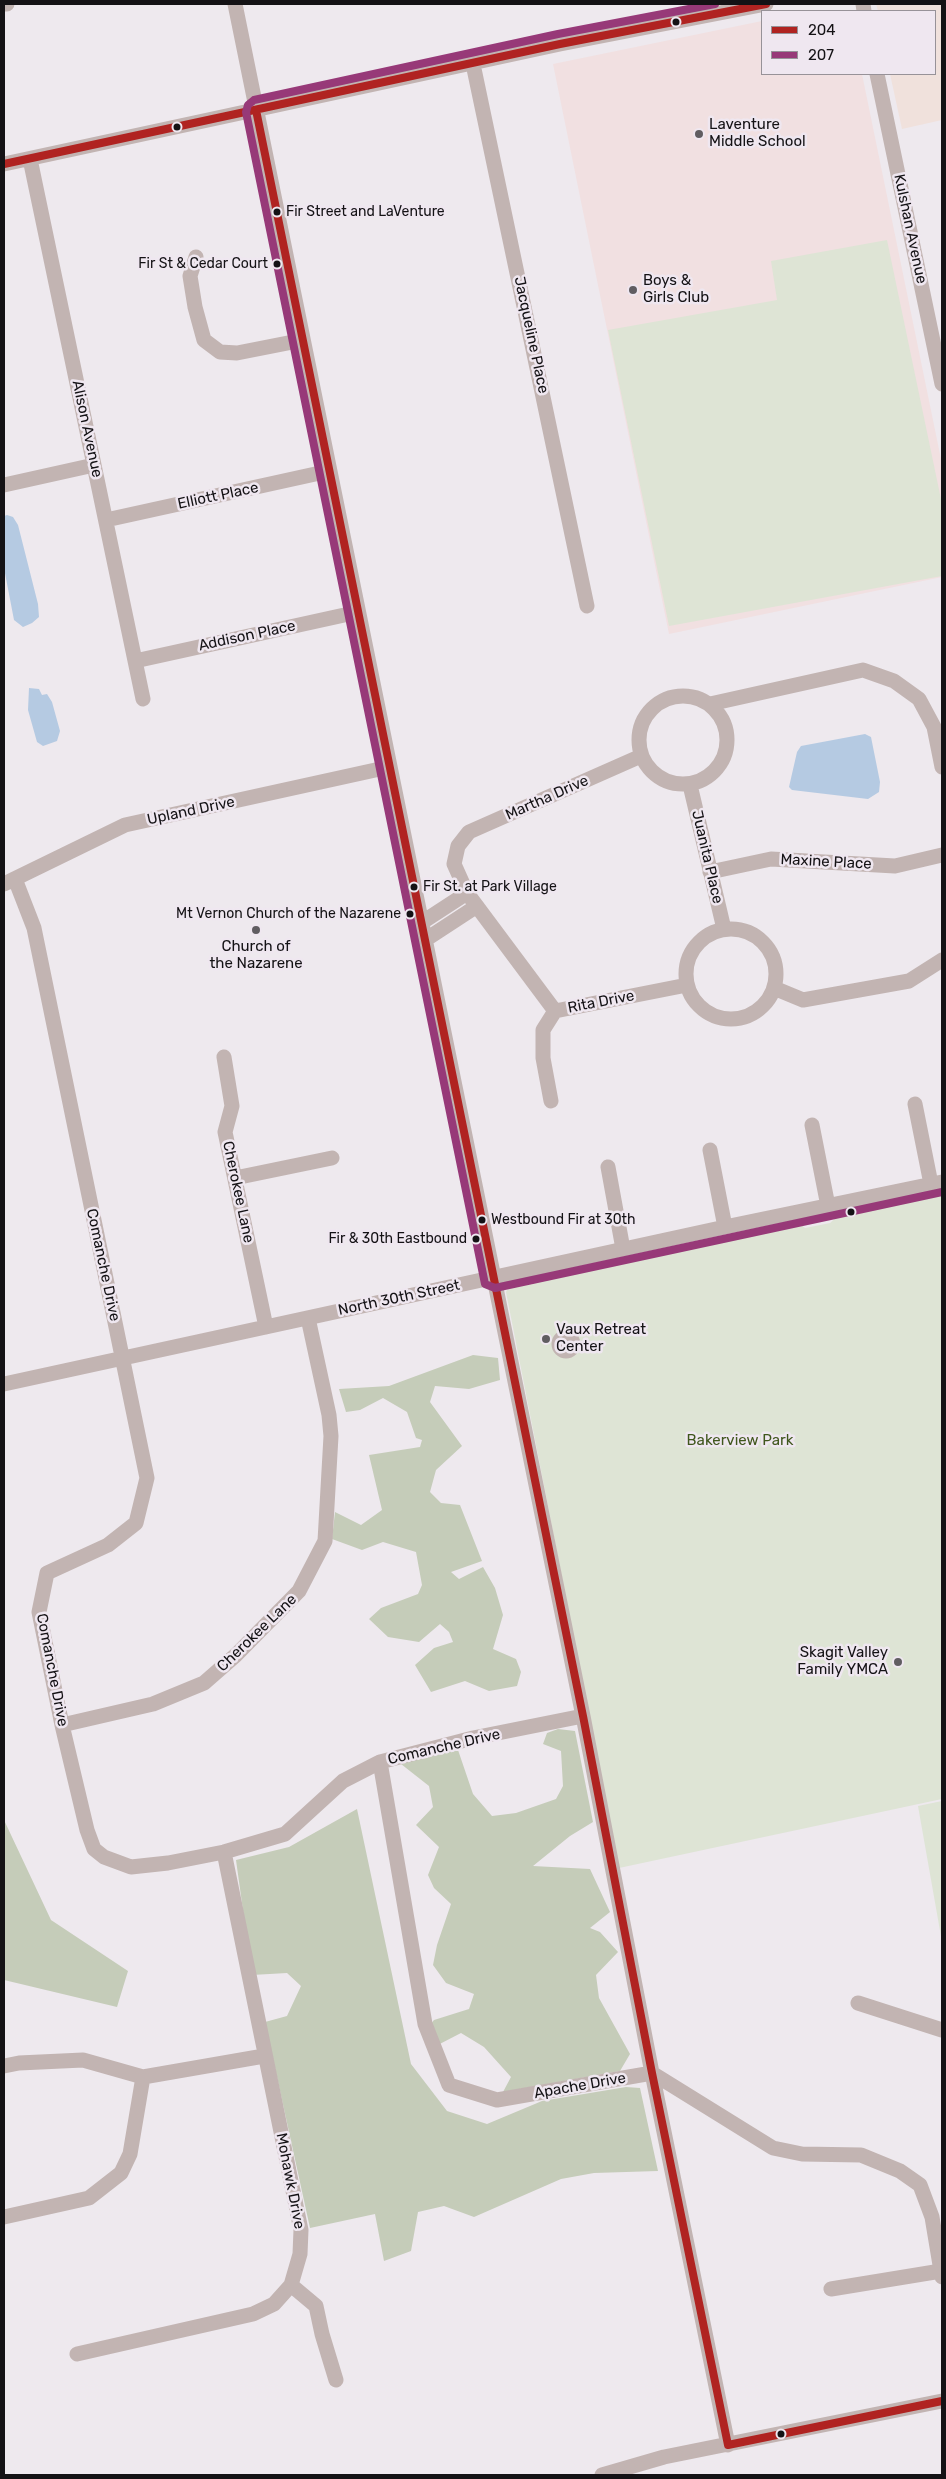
<!DOCTYPE html>
<style>
body{margin:0}
#map{position:relative;width:946px;height:2479px;overflow:hidden;background:#eee9ee;font-family:Rubik,sans-serif}
canvas{display:block}
.frame{position:absolute;inset:0;border:5px solid #141215;pointer-events:none}
.legend{position:absolute;left:761px;top:10px;width:175px;height:65px;box-sizing:border-box;background:#efe7f0;border:1px solid #979298;margin:0;padding:6px 9px;list-style:none;font-size:15px;color:#141215}
.legend li{display:flex;align-items:center;gap:10px;height:25px}
.legend b{width:25px;border:1px solid #979298}
</style>
<div id="map">
<canvas width="946" height="2479"></canvas>
<div class="frame"></div>
<ul class="legend">
<li><b style="height:6px;background:#b02321"></b>204</li>
<li><b style="height:6px;background:#973978"></b>207</li>
</ul>
</div>
<script>
const c = document.querySelector('canvas').getContext('2d');
c.lineJoin = 'round';
function fill(path, color) {
  c.fillStyle = color;
  c.fill(path, 'evenodd');
}
function toPath(rows) {
  const path = new Path2D();
  for (const r of rows) {
    if (r.length === 3) {
      path.moveTo(r[0] + r[2], r[1]);
      path.arc(r[0], r[1], r[2], 0, 2 * Math.PI);
      continue;
    }
    path.moveTo(r[0], r[1]);
    for (let i = 2; i < r.length; i += 2) path.lineTo(r[i], r[i + 1]);
  }
  return path;
}
function strokePath(path, color, width, dash) {
  c.strokeStyle = color;
  c.lineWidth = width;
  c.lineCap = dash ? 'butt' : 'round';
  c.setLineDash(dash || []);
  c.stroke(path);
}
function write(font, color, halo, rows, align = 'center') {
  c.font = font + ' Rubik,sans-serif';
  c.lineWidth = 5;
  c.setLineDash([]);
  c.textBaseline = 'middle';
  c.strokeStyle = halo;
  c.fillStyle = color;
  for (const [text, x, y, turn = 0] of rows) {
    c.save();
    c.translate(x, y);
    c.rotate((+turn || 0) * Math.PI / 180);
    c.textAlign = isNaN(turn) ? turn : align;
    if (halo) c.strokeText(text, 0, 0);
    c.fillText(text, 0, 0);
    c.restore();
  }
}
const commercial = toPath([
 [876,4,942,4,942,120,902,129,890,74,935,74,935,11,878,11]
]);
const education = toPath([
 [762,21,762,74,862,74,942,464,942,577,669,634,553,64]
]);
const green = toPath([
 [887,240,942,504,942,576,669,626,608,330,777,300,771,261],
 [942,1192,942,1799,619,1868,506,1292,511,1283,799,1223,805,1228,830,1223,840,1214],
 [942,1801,942,1942,918,1806]
]);
const forest = toPath([
 [473,1355,498,1358,500,1380,469,1389,435,1386,430,1402,462,1446,436,1470,430,1492,441,1503,460,1505,482,1561,451,1572,459,1579,483,1567,495,1588,503,1615,493,1649,516,1659,521,1672,517,1686,489,1691,465,1681,431,1692,415,1665,434,1648,453,1642,449,1632,440,1624,419,1642,388,1637,369,1619,381,1608,418,1594,422,1585,416,1552,383,1542,362,1550,332,1539,335,1512,361,1525,382,1510,369,1455,420,1447,422,1440,416,1438,407,1412,383,1398,360,1410,346,1412,339,1389,389,1386],
 [558,1729,575,1731,593,1822,570,1836,533,1866,590,1869,610,1912,590,1928,600,1932,618,1952,596,1975,599,1998,630,2054,620,2071,503,2092,511,2077,484,2047,461,2033,430,2049,424,2032,434,2020,469,2009,474,1994,446,1983,433,1965,437,1945,451,1904,434,1888,428,1875,439,1847,416,1825,433,1807,429,1786,401,1764,436,1753,458,1750,473,1794,492,1816,516,1813,556,1799,563,1786,561,1751,543,1744,547,1733],
 [357,1809,411,2064,447,2111,487,2124,542,2101,626,2087,640,2088,658,2171,594,2173,561,2179,474,2217,444,2206,418,2212,411,2251,384,2261,375,2214,310,2228,265,2022,287,2016,301,1986,287,1973,252,1975,236,1860,289,1847],
 [4,1820,51,1920,128,1971,117,2007,4,1980]
]);
const water = toPath([
 [7,515,13,517,18,525,38,604,39,617,32,623,23,627,14,620,4,568,4,516],
 [29,688,39,689,42,695,47,694,52,702,60,731,57,741,43,746,37,742,28,710],
 [865,734,871,737,880,782,879,792,868,799,792,790,789,787,797,752,801,746]
]);
const minor = toPath([
 [4,4,7,4],
 [235,4,583,1716,652,2073,728,2445],
 [863,4,864,11],
 [473,64,587,606],
 [877,74,942,384],
 [30,159,143,699],
 [4,164,560,44,766,4],
 [196,257,190,276,195,307,204,340,220,352,237,353,303,340],
 [4,485,94,465],
 [106,520,329,471],
 [135,661,358,612],
 [683,740,44],
 [710,704,863,670,894,681,919,699,934,727,942,767],
 [641,756,469,832,458,846,454,864,467,893,555,1011,687,985],
 [690,785,724,929],
 [710,872,771,859,895,866,942,855],
 [15,879,34,928,147,1478,136,1523,108,1545,47,1573,39,1612,62,1725,87,1830,94,1849,104,1857,131,1867,168,1863,224,1852,285,1834,343,1781,380,1762,473,1738,583,1716],
 [4,884,125,825,389,767],
 [421,923,467,893],
 [731,974,45],
 [425,940,477,906],
 [774,988,803,1000,909,981,942,960],
 [224,1057,232,1106,225,1132,266,1327],
 [551,1101,543,1058,543,1030,555,1011],
 [915,1104,931,1184],
 [812,1125,828,1206],
 [710,1150,725,1227],
 [608,1167,623,1249],
 [235,1178,332,1158],
 [566,1344,7],
 [4,1384,725,1227,942,1182],
 [62,1725,153,1704,204,1683,236,1655,299,1591,325,1541,331,1436,329,1415,308,1318],
 [380,1762,425,2024,449,2085,497,2100,652,2073,773,2148,802,2154,861,2155,900,2171,920,2185,932,2217,942,2277],
 [858,2003,942,2030],
 [4,2066,19,2063,83,2060,143,2077,264,2056],
 [4,2217,89,2198,121,2173,130,2154,143,2077],
 [291,2285,316,2306,322,2334,336,2380],
 [831,2289,941,2271],
 [77,2354,253,2314,274,2304,291,2285,300,2254,301,2230,224,1852],
 [602,2475,664,2457,942,2401]
]);
const bus1 = toPath([
 [256,110,583,1716,652,2073,728,2445,942,2401],
 [4,164,560,44,766,4]
]);
const bus2 = toPath([
 [715,4,558,34,254,100,248,105,246,112,485,1284,495,1288,942,1192]
]);
const markers = [
 [676,22,4.5,"#141215"],
 [177,127,4.5,"#141215"],
 [699,134,5,"#605d61"],
 [277,212,4.5,"#141215"],
 [277,264,4.5,"#141215"],
 [633,290,5,"#605d61"],
 [414,887,4.5,"#141215"],
 [410,914,4.5,"#141215"],
 [256,930,5,"#605d61"],
 [851,1212,4.5,"#141215"],
 [482,1220,4.5,"#141215"],
 [476,1239,4.5,"#141215"],
 [546,1339,5,"#605d61"],
 [898,1662,5,"#605d61"],
 [781,2434,4.5,"#141215"]
];
const busNames = [
 ["Fir Street and LaVenture",286,212],
 ["Fir St & Cedar Court",268,264,"right"],
 ["Fir St. at Park Village",423,887],
 ["Mt Vernon Church of the Nazarene",401,914,"right"],
 ["Westbound Fir at 30th",491,1220],
 ["Fir & 30th Eastbound",467,1239,"right"]
];
const poiNames = [
 ["Laventure",709,125],
 ["Middle School",709,142],
 ["Boys &",643,281],
 ["Girls Club",643,298],
 ["Church of",256,947,"center"],
 ["the Nazarene",256,964,"center"],
 ["Vaux Retreat",556,1330],
 ["Center",556,1347],
 ["Skagit Valley",888,1653,"right"],
 ["Family YMCA",888,1670,"right"]
];
const streetNames = [
 ["Kulshan Avenue",910,229,78],
 ["Jacqueline Place",531,335,78],
 ["Alison Avenue",87,429,78],
 ["Elliott Place",218,496,-12],
 ["Addison Place",247,636,-12],
 ["Martha Drive",547,798,-24],
 ["Upland Drive",191,811,-12],
 ["Juanita Place",707,857,77],
 ["Maxine Place",826,862,3],
 ["Rita Drive",601,1002,-11],
 ["Cherokee Lane",238,1192,78],
 ["Comanche Drive",103,1265,78],
 ["North 30th Street",399,1298,-12],
 ["Cherokee Lane",257,1633,-44],
 ["Comanche Drive",52,1670,79],
 ["Comanche Drive",444,1747,-13],
 ["Apache Drive",580,2086,-10],
 ["Mohawk Drive",290,2181,79]
];
const parkNames = [
 ["Bakerview Park",740,1441]
];
fill(commercial, '#f0e1dc');
fill(education, '#f1e0e1');
fill(green, '#dee4d5');
fill(forest, '#c5ccb9');
fill(water, '#b5cae2');
strokePath(minor, '#c2b4b2', 15);
strokePath(bus1, '#b02321', 8);
strokePath(bus2, '#973978', 8);
for (const [x, y, r, color] of markers) {
  const dot = new Path2D();
  dot.arc(x, y, r, 0, 2 * Math.PI);
  c.fillStyle = color;
  c.fill(dot);
  strokePath(dot, '#efe7f0', 2);
}
write('14px', '#141215', '#efe7f0', busNames, 'left');
write('15px', '#141215', '#efe7f0', poiNames, 'left');
write('15px', '#141215', '#efe7f0', streetNames);
write('15px', '#40571d', '#efe7f0', parkNames);
</script>
